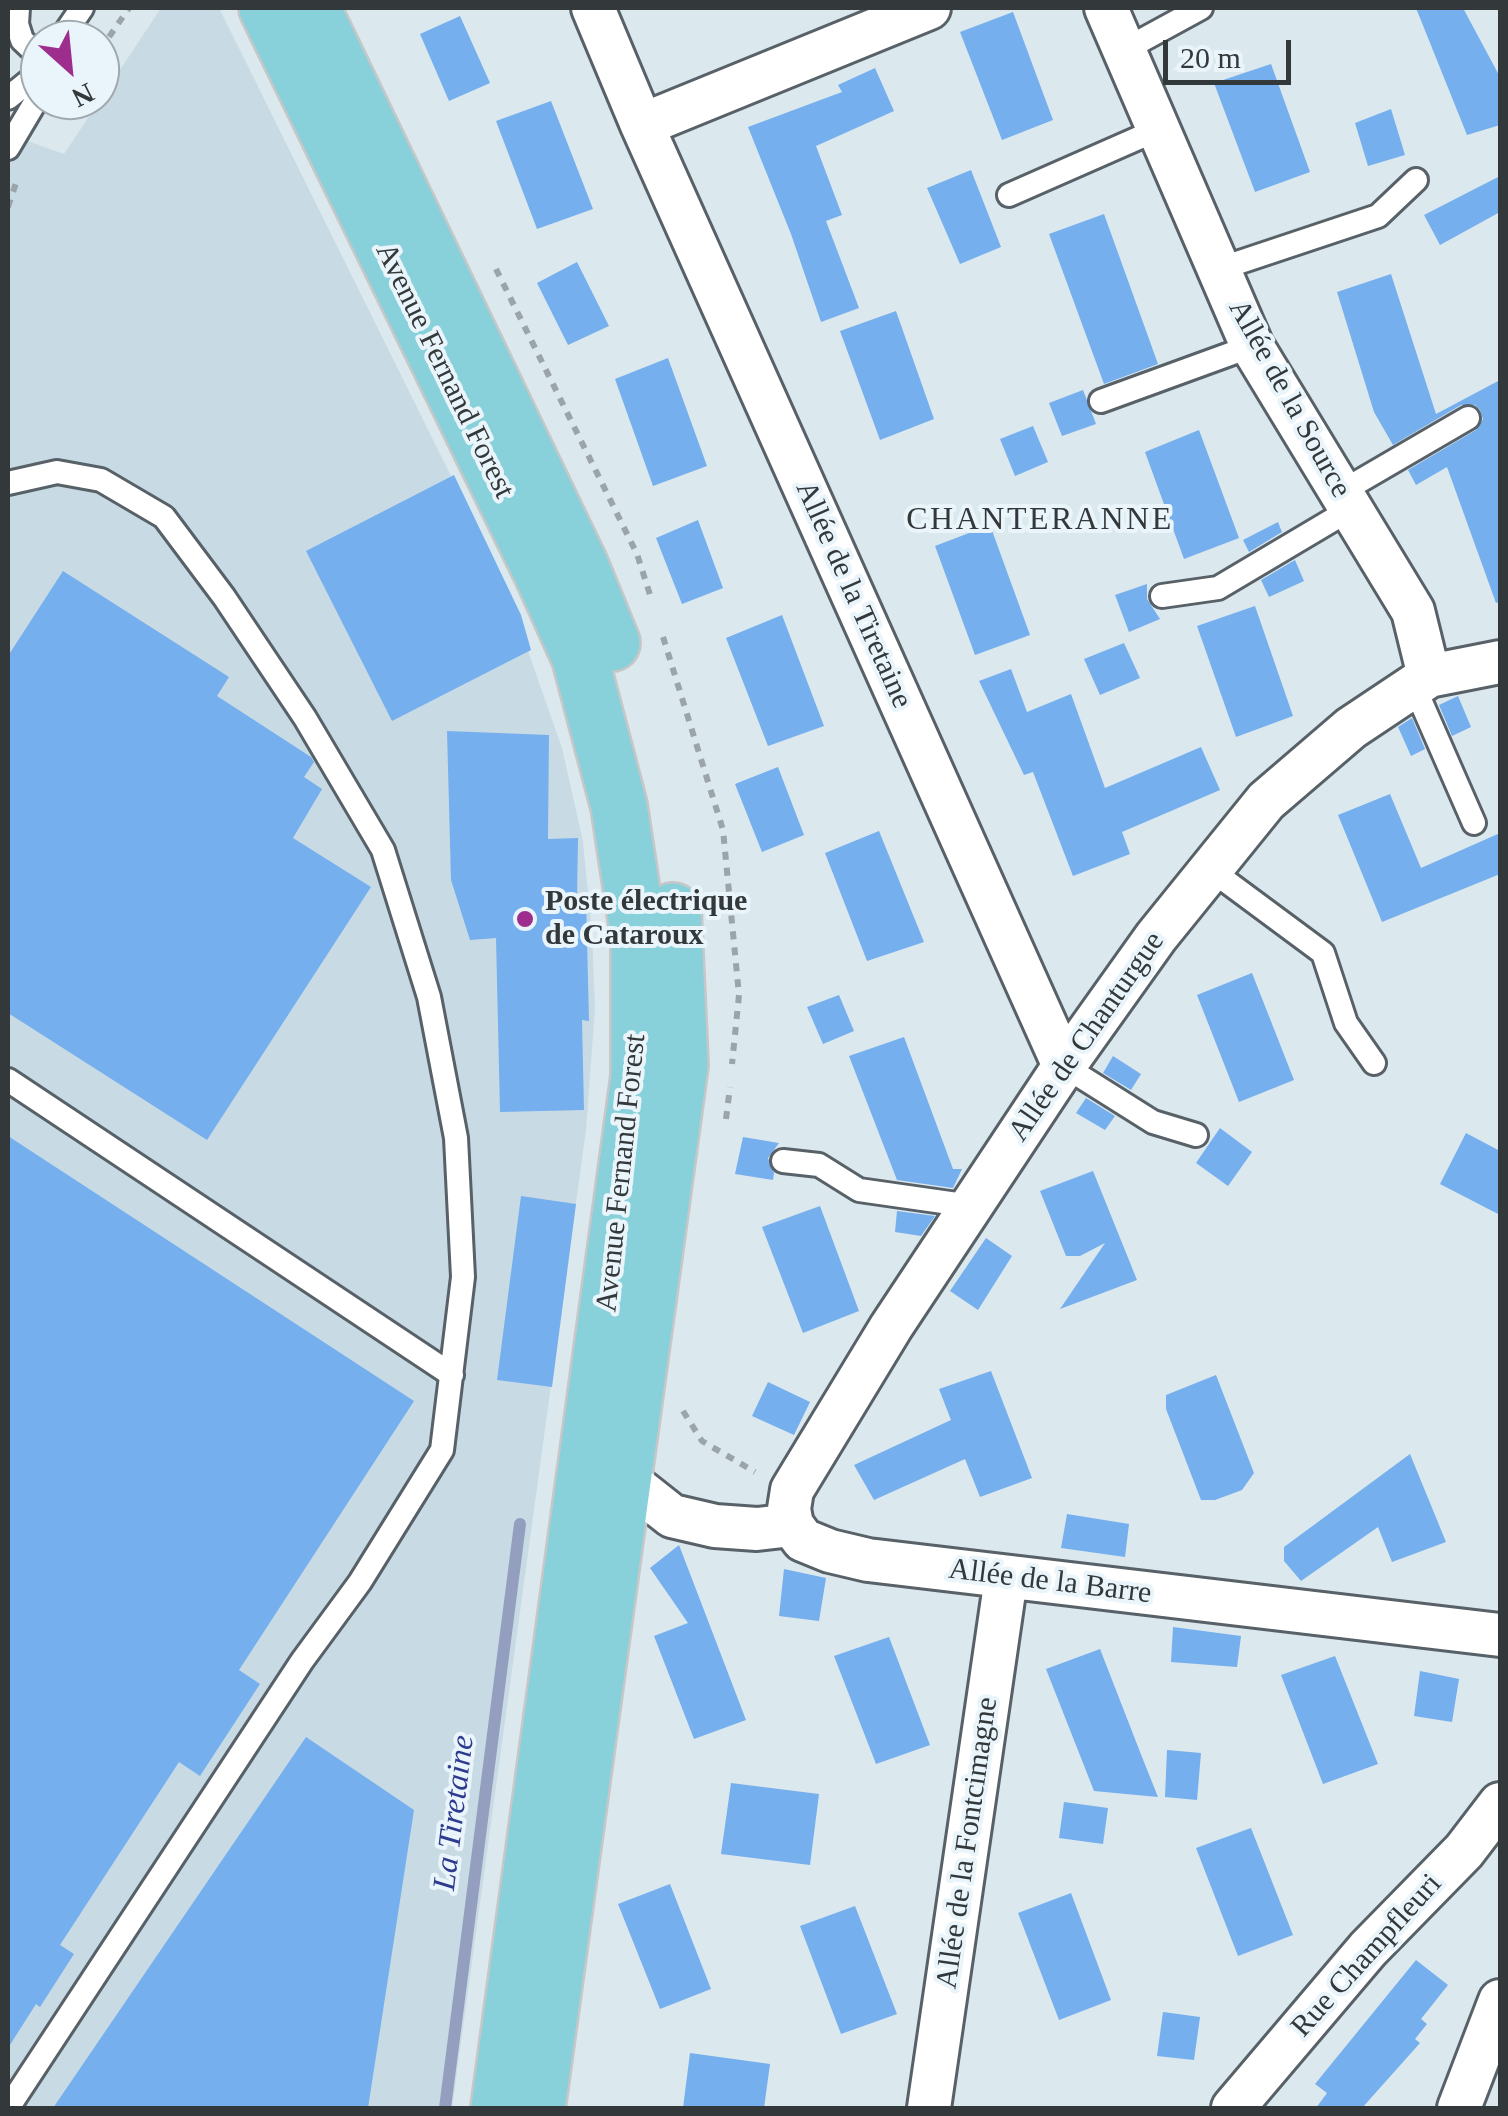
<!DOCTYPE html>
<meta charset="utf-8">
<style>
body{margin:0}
#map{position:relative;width:1508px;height:2116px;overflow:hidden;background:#dbe8ee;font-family:Georgia,serif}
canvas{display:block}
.frame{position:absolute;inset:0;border:10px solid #33383a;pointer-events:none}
.north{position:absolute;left:20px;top:20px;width:100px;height:100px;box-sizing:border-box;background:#e9f5fb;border:2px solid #a0a9ae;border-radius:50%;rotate:153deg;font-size:28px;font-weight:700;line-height:40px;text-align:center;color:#33383a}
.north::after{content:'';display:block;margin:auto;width:35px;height:45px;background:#9d2e8d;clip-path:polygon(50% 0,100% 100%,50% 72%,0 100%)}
.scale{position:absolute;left:1163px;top:40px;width:128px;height:45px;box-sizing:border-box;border:5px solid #33383a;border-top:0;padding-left:12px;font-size:30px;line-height:35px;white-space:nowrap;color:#33383a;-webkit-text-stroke:8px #e9f5fb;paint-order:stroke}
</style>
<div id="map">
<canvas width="1508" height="2116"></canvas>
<div class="frame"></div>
<div class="north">N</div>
<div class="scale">20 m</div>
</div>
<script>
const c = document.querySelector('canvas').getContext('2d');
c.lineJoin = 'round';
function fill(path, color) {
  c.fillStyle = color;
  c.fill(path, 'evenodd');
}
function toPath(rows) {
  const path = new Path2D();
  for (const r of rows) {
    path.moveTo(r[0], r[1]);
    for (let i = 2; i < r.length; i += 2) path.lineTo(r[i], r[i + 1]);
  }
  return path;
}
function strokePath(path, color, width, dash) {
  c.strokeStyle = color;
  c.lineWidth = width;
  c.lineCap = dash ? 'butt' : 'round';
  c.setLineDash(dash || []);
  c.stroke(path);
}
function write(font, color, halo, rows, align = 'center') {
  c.font = font + ' Georgia,serif';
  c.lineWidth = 8;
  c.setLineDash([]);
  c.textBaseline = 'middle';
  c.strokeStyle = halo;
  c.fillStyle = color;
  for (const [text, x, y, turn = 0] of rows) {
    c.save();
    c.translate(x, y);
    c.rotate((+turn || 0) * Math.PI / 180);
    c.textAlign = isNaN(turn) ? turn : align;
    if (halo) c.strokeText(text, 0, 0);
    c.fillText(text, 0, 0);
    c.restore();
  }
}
const built = toPath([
 [161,8,219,8,521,617,529,654,562,748,583,842,592,933,595,1008,586,1130,452,2108,8,2108,8,134,64,154]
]);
const stream = toPath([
 [445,2108,520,1524]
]);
const building = toPath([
 [1416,8,1463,8,1500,77,1500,125,1467,135],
 [1013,12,1053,120,1002,140,960,32],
 [460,16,490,83,449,101,420,34],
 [1271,64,1310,172,1255,192,1214,83],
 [875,68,894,111,816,146,842,215,826,221,859,308,821,322,791,234,748,127,842,92,838,85],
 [551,101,593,209,537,229,496,121],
 [1391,109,1405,155,1368,166,1355,123],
 [971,170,1001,247,960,264,927,188],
 [1500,176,1500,212,1440,245,1424,215],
 [1104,214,1158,364,1104,384,1049,234],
 [577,262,609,326,568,345,537,283],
 [1391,274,1436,414,1500,380,1500,602,1496,603,1447,467,1416,485,1408,470,1476,430,1483,419,1480,410,1475,405,1461,405,1393,445,1374,412,1337,292],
 [896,311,934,419,880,440,840,331],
 [668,358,707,466,653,486,615,379],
 [1083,390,1096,424,1062,436,1049,403],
 [1033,426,1048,462,1015,476,1000,439],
 [1199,430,1239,538,1184,559,1145,452],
 [454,475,521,615,531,650,392,721,306,551],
 [698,520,723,588,682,604,656,538],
 [1278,522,1282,532,1249,552,1243,540],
 [990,525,1030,635,975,655,935,546],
 [1295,560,1304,581,1269,597,1261,580],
 [63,571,229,677,217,696,311,757,314,762,304,777,322,789,293,838,371,887,207,1140,8,1013,8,656],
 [1147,584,1147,599,1160,619,1129,632,1115,595],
 [1255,606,1293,716,1236,737,1197,626],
 [782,615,824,726,768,746,726,638],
 [1124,643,1140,678,1100,695,1084,659],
 [1011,669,1027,712,1071,694,1105,788,1201,747,1220,790,1122,832,1130,854,1073,876,1033,772,1024,775,979,681],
 [1458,696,1471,727,1452,736,1439,705],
 [1412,718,1425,749,1411,756,1398,727],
 [447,731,549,735,548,839,578,838,577,898,586,899,589,1021,582,1020,584,1110,500,1112,496,938,470,940,451,880],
 [778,767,804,835,762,852,735,784],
 [1390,794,1421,868,1500,833,1500,874,1382,922,1338,815],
 [879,831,924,942,867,961,825,853],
 [1252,973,1294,1080,1239,1102,1197,995],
 [839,995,854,1031,823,1044,807,1007],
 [904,1037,953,1169,962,1169,953,1188,897,1180,849,1056],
 [1113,1056,1141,1074,1131,1090,1103,1073],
 [1086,1098,1115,1116,1105,1130,1076,1113],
 [1220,1128,1252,1152,1228,1186,1196,1163],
 [1466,1133,1500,1151,1500,1215,1440,1184],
 [8,1136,414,1401,239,1670,260,1684,200,1776,179,1762,60,1945,74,1954,40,2007,36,2004,8,2048],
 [743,1137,779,1143,768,1158,774,1173,773,1180,735,1174],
 [1093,1171,1137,1280,1060,1309,1105,1243,1080,1256,1066,1256,1040,1191],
 [521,1196,576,1204,552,1387,497,1380],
 [820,1206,859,1311,803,1333,762,1227],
 [897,1211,935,1216,921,1236,895,1232],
 [986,1238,1012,1256,978,1310,950,1291],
 [991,1371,1032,1478,980,1497,965,1459,874,1500,854,1465,951,1420,939,1389],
 [1216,1375,1254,1473,1242,1490,1215,1500,1201,1500,1166,1409,1166,1395],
 [768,1382,810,1402,794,1435,752,1416],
 [1410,1454,1446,1542,1392,1562,1378,1527,1301,1581,1284,1561,1284,1547],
 [1067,1514,1129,1524,1125,1557,1061,1548],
 [679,1545,746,1720,694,1739,654,1636,688,1623,650,1568],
 [784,1569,826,1578,819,1621,779,1616],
 [1173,1627,1241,1636,1237,1667,1171,1662],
 [889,1637,930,1745,876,1764,834,1656],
 [1100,1649,1142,1757,1158,1797,1094,1791,1046,1669],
 [1335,1656,1378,1764,1323,1784,1281,1675],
 [1420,1671,1459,1679,1452,1722,1414,1716],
 [306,1737,414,1810,368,2108,53,2108],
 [1167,1750,1201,1753,1197,1800,1165,1797],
 [731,1783,819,1794,810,1865,721,1854],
 [1064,1802,1108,1808,1103,1844,1059,1838],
 [1251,1828,1293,1935,1238,1956,1196,1848],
 [670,1884,711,1989,660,2009,618,1904],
 [1071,1893,1111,2000,1059,2020,1018,1913],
 [855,1906,897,2014,841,2034,800,1926],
 [1416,1960,1448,1985,1421,2019,1427,2024,1415,2039,1420,2043,1362,2108,1316,2108,1327,2093,1315,2084],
 [1163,2012,1200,2017,1194,2060,1157,2056],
 [690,2053,770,2064,764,2108,683,2108]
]);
const path = toPath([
 [100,50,129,8],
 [8,207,18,177],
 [496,269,637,554,652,601],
 [663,637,723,830,739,995,732,1064],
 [726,1119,730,1087],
 [683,1411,702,1441,755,1472]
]);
const lane = toPath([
 [18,8,17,24,22,40,40,57],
 [60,40,82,8],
 [1124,50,1201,8],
 [8,98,40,72],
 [8,148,37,99,40,77],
 [1009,195,1159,129],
 [1219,269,1378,216,1416,180],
 [1101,401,1252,346],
 [8,483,57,472,101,480,164,517,224,597,305,718,383,850,429,997,456,1138,463,1277,442,1450,360,1582,302,1661,8,2108],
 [1341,492,1468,418],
 [1162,596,1218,588,1351,509],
 [1414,686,1474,823],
 [1211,870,1323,953,1346,1023,1374,1063],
 [1064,1066,1153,1122,1196,1135],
 [8,1080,452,1375],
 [783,1161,819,1165,859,1190,971,1206]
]);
const street = toPath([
 [593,8,642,125,1064,1066],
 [1106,8,1252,346,1413,611,1429,676],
 [642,125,929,8],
 [624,1478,672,1516,715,1526,757,1529,792,1525,803,1540,830,1551,868,1560,1500,1635],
 [792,1525,789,1509,792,1490,891,1327,1064,1066,1156,937,1266,801,1351,728,1429,676,1500,662],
 [929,2108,1006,1578],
 [1233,2108,1368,1949,1464,1851,1500,1804],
 [1459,2108,1500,2001]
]);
const primary = toPath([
 [267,8,542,573,580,658,619,806,639,938,639,1077,499,2108],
 [312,8,580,565,612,643],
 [537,2108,680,1065,673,911]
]);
const markers = [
 [525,919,10,"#9d2e8d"]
];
const streetNames = [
 ["Avenue Fernand Forest",444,371,64],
 ["Allée de la Source",1289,399,61],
 ["Allée de la Tiretaine",853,595,66],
 ["Allée de Chanturgue",1087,1037,-55],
 ["Avenue Fernand Forest",622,1173,-84],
 ["Allée de la Barre",1050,1582,7],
 ["Allée de la Fontcimagne",968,1843,-82],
 ["Rue Champfleuri",1367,1956,-48]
];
const poiNames = [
 ["Poste électrique",545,902],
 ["de Cataroux",545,936]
];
const neighbourhoodNames = [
 ["CHANTERANNE",1040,521]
];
const waterNames = [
 ["La Tiretaine",455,1813,-83]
];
fill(built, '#c8dbe5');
strokePath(stream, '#949ebf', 12);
fill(building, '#75afed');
strokePath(lane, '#576167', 28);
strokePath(street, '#576167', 48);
strokePath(primary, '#c6c7c8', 60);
strokePath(path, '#9aa4a9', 6, [8, 8]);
strokePath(lane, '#fff', 22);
strokePath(street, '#fff', 42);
strokePath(primary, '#88d0da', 55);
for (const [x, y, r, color] of markers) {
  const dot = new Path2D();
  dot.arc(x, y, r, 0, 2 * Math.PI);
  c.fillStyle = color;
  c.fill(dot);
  strokePath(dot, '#e9f5fb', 4);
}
write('30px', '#33383a', '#e9f5fb', streetNames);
write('bold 30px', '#33383a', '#e9f5fb', poiNames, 'left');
c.letterSpacing = '2.5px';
write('32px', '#33383a', '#e9f5fb', neighbourhoodNames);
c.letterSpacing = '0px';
write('italic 32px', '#2d3a8e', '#e9f5fb', waterNames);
</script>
